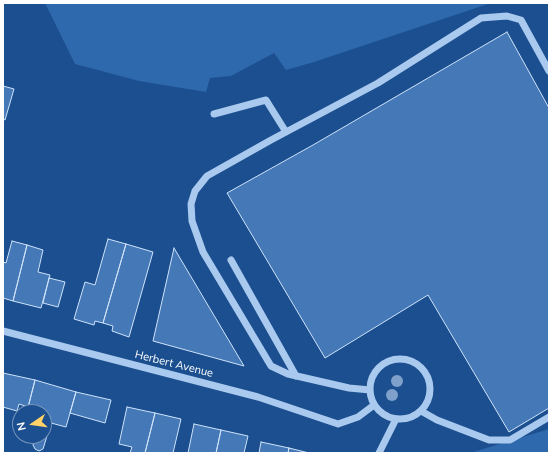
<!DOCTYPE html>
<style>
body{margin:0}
#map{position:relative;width:552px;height:456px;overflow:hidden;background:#1b4f8f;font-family:Mulish,sans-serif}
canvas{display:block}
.frame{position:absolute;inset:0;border:4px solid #fff;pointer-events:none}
.north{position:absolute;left:12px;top:404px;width:40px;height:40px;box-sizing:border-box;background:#1b4f8f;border:1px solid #7695bc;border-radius:50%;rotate:257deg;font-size:11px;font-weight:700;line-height:16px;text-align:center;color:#fff}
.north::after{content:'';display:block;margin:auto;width:14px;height:18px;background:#ffd166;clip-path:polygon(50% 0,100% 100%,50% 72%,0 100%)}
</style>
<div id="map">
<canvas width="552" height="456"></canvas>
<div class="frame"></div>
<div class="north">N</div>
</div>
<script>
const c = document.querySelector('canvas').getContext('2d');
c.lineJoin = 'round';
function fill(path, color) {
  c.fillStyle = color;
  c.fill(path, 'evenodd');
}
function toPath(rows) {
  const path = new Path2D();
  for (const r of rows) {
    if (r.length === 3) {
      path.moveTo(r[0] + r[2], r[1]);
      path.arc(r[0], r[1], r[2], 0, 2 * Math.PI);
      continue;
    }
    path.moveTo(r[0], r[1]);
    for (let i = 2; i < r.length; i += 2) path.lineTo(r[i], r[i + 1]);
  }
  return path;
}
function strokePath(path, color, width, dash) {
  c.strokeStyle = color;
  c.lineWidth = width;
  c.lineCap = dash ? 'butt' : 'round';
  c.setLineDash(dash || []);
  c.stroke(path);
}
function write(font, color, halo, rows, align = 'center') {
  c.font = font + ' Mulish,sans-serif';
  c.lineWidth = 3;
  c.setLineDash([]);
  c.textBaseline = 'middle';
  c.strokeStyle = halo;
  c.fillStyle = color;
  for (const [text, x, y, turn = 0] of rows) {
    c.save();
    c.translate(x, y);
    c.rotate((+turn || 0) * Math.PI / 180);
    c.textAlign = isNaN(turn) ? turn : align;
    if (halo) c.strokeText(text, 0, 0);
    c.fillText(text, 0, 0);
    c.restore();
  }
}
const green = toPath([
 [45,3,491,3,314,62,286,70,274,53,231,76,210,78,206,92,139,81,75,64],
 [549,429,549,453,470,453]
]);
const building = toPath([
 [507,32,549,108,549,408,509,432,428,295,325,358,227,193,313,145,507,32],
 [3,86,14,89,5,120,3,119,3,86],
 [108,239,126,244,103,323,95,321,94,325,74,319,85,282,95,285,108,239],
 [12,241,27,245,13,301,3,298,3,262,6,263,12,241],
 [126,244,153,252,129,337,112,331,113,326,103,323,126,244],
 [27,245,43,250,38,272,50,275,41,308,13,301,27,245],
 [174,248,244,366,153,341,174,248],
 [49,278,65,282,58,307,43,303,49,278],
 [3,373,35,380,28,407,19,404,17,411,3,407,3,373],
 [35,380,76,392,66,427,51,423,43,449,39,451,35,449,33,445,36,436,44,436,44,412,27,412,35,380],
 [76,392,111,400,105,423,70,413,76,392],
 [127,407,155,413,145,453,130,453,132,447,119,444,127,407],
 [155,413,181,419,173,453,145,453,155,413],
 [194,424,221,430,216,453,188,453,194,424],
 [221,430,248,436,244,453,216,453,221,430],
 [261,442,289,448,288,453,259,453,261,442],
 [289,448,309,453,288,453,289,448]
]);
const minor = toPath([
 [214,114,266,100,286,132],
 [231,260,296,376],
 [3,331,258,397,338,424,358,417,374,405],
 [400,389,30],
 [370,390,349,388,288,374,271,366,203,252,192,221,191,204,195,191,207,176,271,140,378,83,481,18,507,16,521,20,549,71],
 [421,411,437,420,489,440,510,440,549,417],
 [379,453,396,419]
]);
const trees = [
 [397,381],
 [392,395]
];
const streetNames = [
 ["Herbert Avenue",174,364,14]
];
fill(green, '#2e69ad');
fill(building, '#4478b7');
strokePath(building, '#cfe3fa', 1);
strokePath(minor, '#a9c9ee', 7);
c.fillStyle = '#7ea0ca';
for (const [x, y] of trees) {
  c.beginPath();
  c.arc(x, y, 6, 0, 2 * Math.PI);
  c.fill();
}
write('11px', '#fff', '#1b4f8f', streetNames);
</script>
